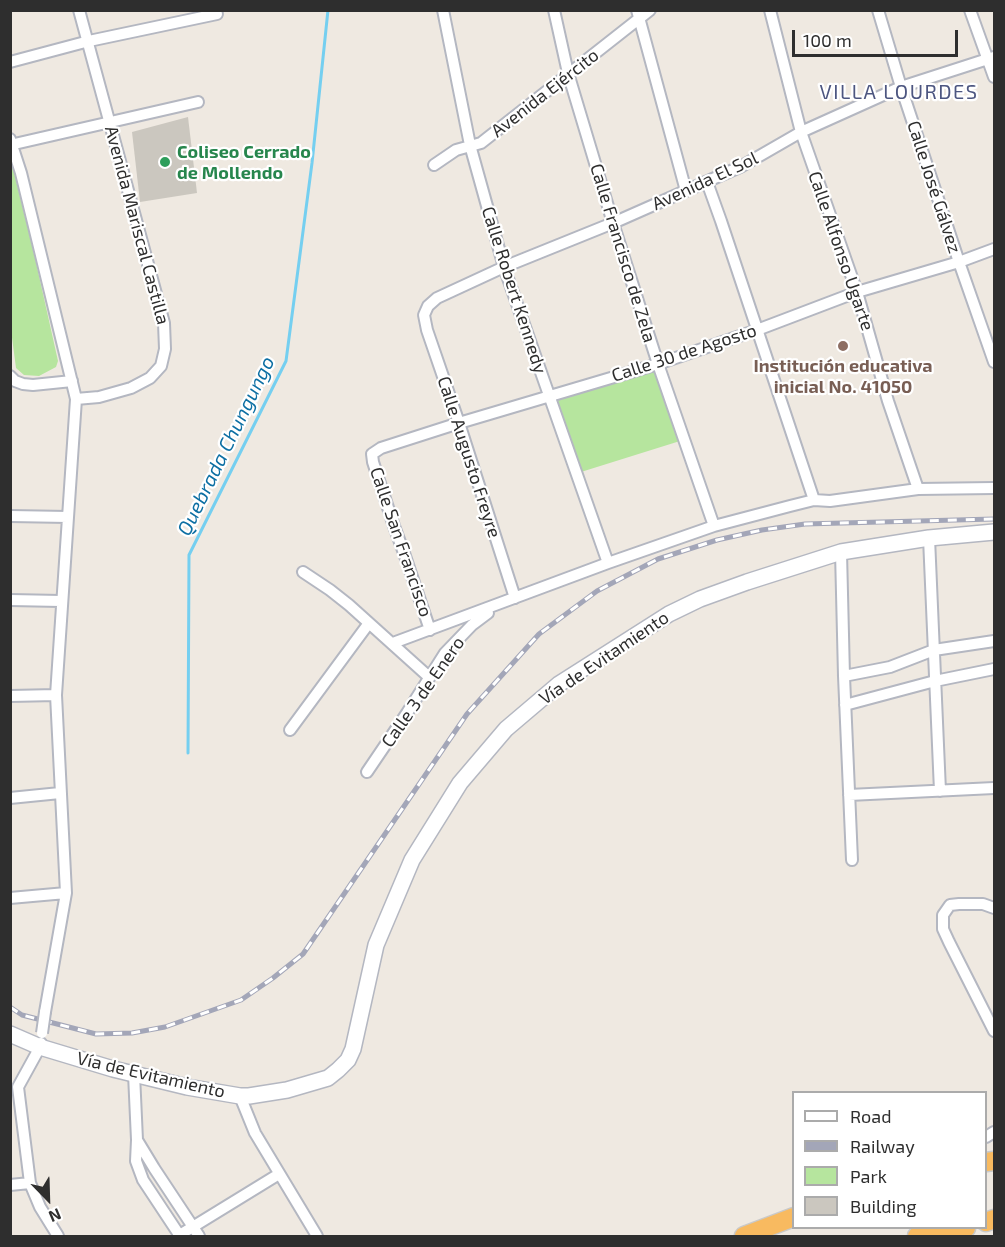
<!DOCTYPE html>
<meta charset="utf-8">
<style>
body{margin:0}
#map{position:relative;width:1005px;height:1247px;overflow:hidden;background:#efe9e1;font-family:"Exo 2",sans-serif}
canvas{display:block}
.frame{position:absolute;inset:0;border:12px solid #2e2e2e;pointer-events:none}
.legend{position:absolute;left:792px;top:1091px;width:195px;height:138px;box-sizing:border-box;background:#fff;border:2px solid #ababab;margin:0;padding:8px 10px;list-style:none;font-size:18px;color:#2e2e2e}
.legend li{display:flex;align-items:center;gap:12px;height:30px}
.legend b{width:30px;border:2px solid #ababab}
.north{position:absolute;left:18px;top:1169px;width:60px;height:60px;-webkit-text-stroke:4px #fff;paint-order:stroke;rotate:157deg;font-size:16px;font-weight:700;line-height:24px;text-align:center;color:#2e2e2e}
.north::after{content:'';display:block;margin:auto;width:21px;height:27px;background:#2e2e2e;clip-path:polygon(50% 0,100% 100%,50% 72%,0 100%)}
.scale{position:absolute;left:792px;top:30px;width:166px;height:27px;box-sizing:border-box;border:3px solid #2e2e2e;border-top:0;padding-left:8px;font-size:18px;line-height:21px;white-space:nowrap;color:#2e2e2e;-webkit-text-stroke:4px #fff;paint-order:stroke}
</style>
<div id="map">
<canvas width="1005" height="1247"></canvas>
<div class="frame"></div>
<ul class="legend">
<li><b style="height:8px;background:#fff"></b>Road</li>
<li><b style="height:8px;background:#a3a6b8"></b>Railway</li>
<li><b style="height:16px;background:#b6e59e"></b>Park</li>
<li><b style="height:16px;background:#cbc7bf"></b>Building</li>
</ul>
<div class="north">N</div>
<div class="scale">100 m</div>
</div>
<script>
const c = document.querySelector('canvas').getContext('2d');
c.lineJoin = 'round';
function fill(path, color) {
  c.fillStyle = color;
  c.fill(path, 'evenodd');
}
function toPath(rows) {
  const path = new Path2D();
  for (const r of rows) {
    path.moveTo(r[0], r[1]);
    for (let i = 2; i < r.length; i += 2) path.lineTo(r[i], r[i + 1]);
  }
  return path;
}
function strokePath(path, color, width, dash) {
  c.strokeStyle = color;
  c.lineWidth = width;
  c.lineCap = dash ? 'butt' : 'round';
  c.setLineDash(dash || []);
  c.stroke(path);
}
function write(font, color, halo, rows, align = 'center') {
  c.font = font + ' "Exo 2",sans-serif';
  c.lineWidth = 4.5;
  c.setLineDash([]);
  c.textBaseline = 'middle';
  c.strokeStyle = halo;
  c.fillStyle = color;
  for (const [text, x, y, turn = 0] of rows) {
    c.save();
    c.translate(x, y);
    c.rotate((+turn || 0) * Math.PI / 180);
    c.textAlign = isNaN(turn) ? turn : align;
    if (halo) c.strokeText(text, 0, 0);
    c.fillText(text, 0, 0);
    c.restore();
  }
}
const green = toPath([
 [10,163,12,164,35,258,58,361,56,367,39,376,24,375,16,368,11,330],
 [657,368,680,441,581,472,556,401]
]);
const stream = toPath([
 [188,753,189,555,286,361,312,163,328,10]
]);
const building = toPath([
 [188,117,197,193,140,202,132,132]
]);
const minor = toPath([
 [443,10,470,145,504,267,608,563],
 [554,10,568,73,613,223,658,364,714,526],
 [637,10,686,191],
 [770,10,801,132,857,292,888,401,918,489],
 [878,10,901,87,959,262,994,362],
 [970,10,994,77],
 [10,62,89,41,217,14],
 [10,139,21,173,76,399,56,695,66,893,45,1012],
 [10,145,198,102],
 [434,165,456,150,481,143,650,10],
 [707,182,721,221,814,500],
 [10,376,15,381,23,384,33,385,72,381],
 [76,399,99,397,131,388,150,378,161,366,165,349,164,323,79,10],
 [10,516,68,517],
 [929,538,940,791],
 [841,552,844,676,852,860],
 [303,572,330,590,349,605,429,677],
 [515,598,459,423,427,330,424,315,428,306,437,298,504,267,613,223,742,166,801,132,901,87,994,57],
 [10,600,61,601],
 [430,630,404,553,394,526,373,462,372,454,381,448,459,423,658,364,757,330,857,292,959,262,994,249],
 [393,643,608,563,714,526,790,506,814,500,830,501,918,489,994,488],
 [844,676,890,667,934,650,994,641],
 [10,696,56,695],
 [845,705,935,681,994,669],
 [290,730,369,623],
 [367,772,407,713,445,653,472,625,488,613],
 [849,795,994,788],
 [10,798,60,793],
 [10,898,66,893],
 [994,908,983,904,959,904,950,905,943,915,943,929,949,942,994,1031],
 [41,1043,40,1047,18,1087,30,1183,40,1207,58,1236],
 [134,1074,137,1140,136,1161,143,1180,180,1236],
 [240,1096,255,1133,317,1236],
 [986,1137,994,1132],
 [137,1140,154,1168,199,1236],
 [10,1185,30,1183],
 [178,1236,279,1174]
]);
const secondary = toPath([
 [10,1034,40,1047,113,1069,187,1087,240,1096,249,1096,287,1090,328,1078,338,1070,348,1060,353,1049,376,945,412,860,460,783,506,729,559,684,669,614,700,599,747,582,841,552,929,538,994,532]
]);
const trunk = toPath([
 [986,1162,994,1161],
 [986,1222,994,1219],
 [744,1236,794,1217],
 [917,1236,925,1228],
 [934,1236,966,1228]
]);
const rail = toPath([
 [10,1007,22,1015,96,1034,132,1033,165,1027,241,1000,273,978,303,954,467,714,539,634,597,591,658,559,717,540,762,530,805,524,994,519]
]);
const minorBridge = toPath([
 [42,1033,45,1012]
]);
const markers = [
 [165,162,6,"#2e9e5b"],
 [843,346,6,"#8d6e63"]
];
const streetNames = [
 ["Avenida Ejército",545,93,-38],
 ["Avenida El Sol",705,181,-25],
 ["Calle José Gálvez",934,187,72],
 ["Avenida Mariscal Castilla",137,225,75],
 ["Calle Alfonso Ugarte",841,251,71],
 ["Calle Francisco de Zela",623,253,73],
 ["Calle Robert Kennedy",514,290,72],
 ["Calle 30 de Agosto",684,353,-18],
 ["Calle Augusto Freyre",469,457,72],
 ["Calle San Francisco",401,542,71],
 ["Vía de Evitamiento",604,658,-34],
 ["Calle 3 de Enero",423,692,-55],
 ["Vía de Evitamiento",151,1075,13]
];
const leisureNames = [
 ["Coliseo Cerrado",177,152],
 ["de Mollendo",177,173]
];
const educationNames = [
 ["Institución educativa",843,366],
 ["inicial No. 41050",843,387]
];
const neighbourhoodNames = [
 ["VILLA LOURDES",899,92]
];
const waterNames = [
 ["Quebrada Chungungo",226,446,-64]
];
fill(green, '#b6e59e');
strokePath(stream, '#75cff0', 3);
fill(building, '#cbc7bf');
strokePath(minor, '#b4b7c1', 14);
strokePath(secondary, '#b4b7c1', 18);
strokePath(trunk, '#c9c9c9', 21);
strokePath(minor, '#fff', 10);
strokePath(secondary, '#fff', 15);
strokePath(trunk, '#f8ba60', 18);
strokePath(rail, '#a3a6b8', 5);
strokePath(rail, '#fff', 3, [9]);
strokePath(minorBridge, '#b4b7c1', 14, []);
strokePath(minorBridge, '#fff', 10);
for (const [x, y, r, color] of markers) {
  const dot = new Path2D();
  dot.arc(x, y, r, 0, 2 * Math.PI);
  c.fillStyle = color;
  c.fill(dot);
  strokePath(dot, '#fff', 2);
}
write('18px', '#2e2e2e', '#fff', streetNames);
write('bold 18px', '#27864d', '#fff', leisureNames, 'left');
write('bold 18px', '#785e54', '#fff', educationNames);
c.letterSpacing = '1.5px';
write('20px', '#4d5680', '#fff', neighbourhoodNames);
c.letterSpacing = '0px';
write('italic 20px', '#0d6fa3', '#fff', waterNames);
</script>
